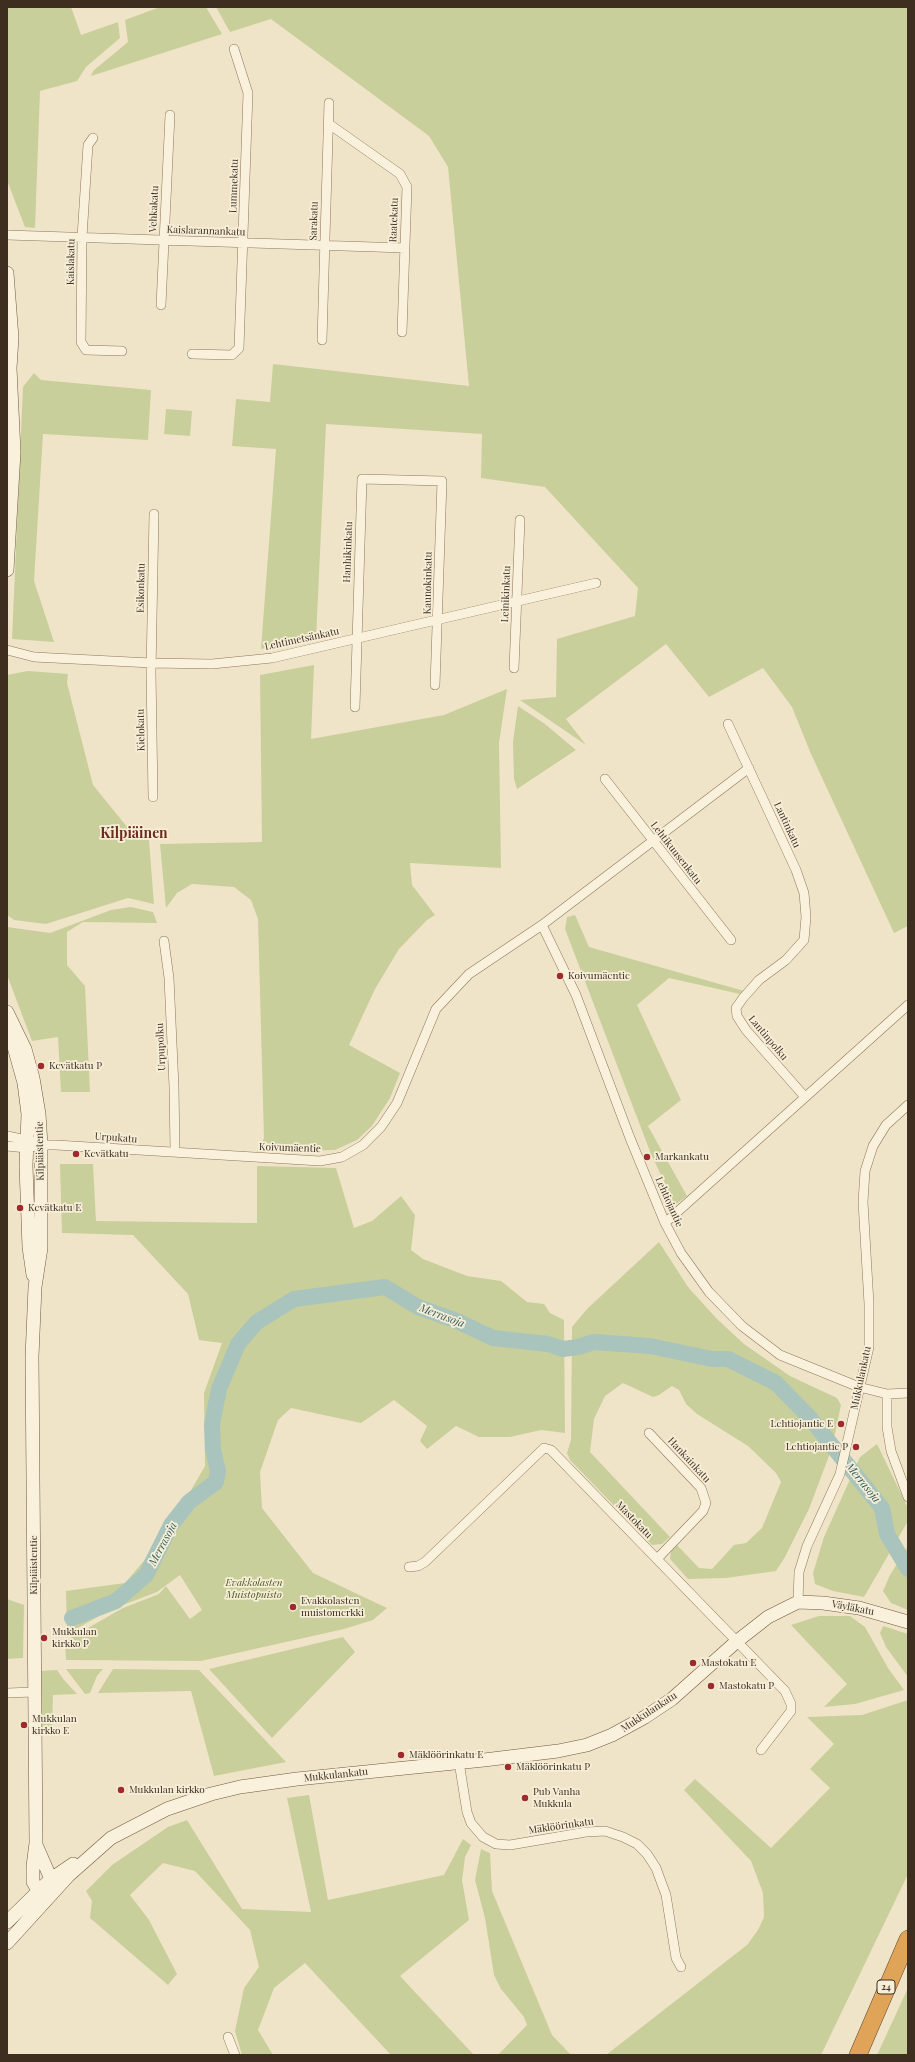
<!DOCTYPE html>
<meta charset="utf-8">
<style>
body{margin:0}
#map{position:relative;width:915px;height:2062px;overflow:hidden;background:#f0e4c8;font-family:"Playfair Display",serif}
canvas{display:block}
.frame{position:absolute;inset:0;border:8px solid #3d2e20;pointer-events:none}
</style>
<div id="map">
<canvas width="915" height="2062"></canvas>
<div class="frame"></div>
</div>
<script>
const c = document.querySelector('canvas').getContext('2d');
c.lineJoin = 'round';
function fill(path, color) {
  c.fillStyle = color;
  c.fill(path, 'evenodd');
}
function toPath(rows) {
  const path = new Path2D();
  for (const r of rows) {
    path.moveTo(r[0], r[1]);
    for (let i = 2; i < r.length; i += 2) path.lineTo(r[i], r[i + 1]);
  }
  return path;
}
function strokePath(path, color, width, dash) {
  c.strokeStyle = color;
  c.lineWidth = width;
  c.lineCap = dash ? 'butt' : 'round';
  c.setLineDash(dash || []);
  c.stroke(path);
}
function write(font, color, halo, rows, align = 'center') {
  c.font = font + ' "Playfair Display",serif';
  c.lineWidth = 3.5;
  c.setLineDash([]);
  c.textBaseline = 'middle';
  c.strokeStyle = halo;
  c.fillStyle = color;
  for (const [text, x, y, turn = 0] of rows) {
    c.save();
    c.translate(x, y);
    c.rotate((+turn || 0) * Math.PI / 180);
    c.textAlign = isNaN(turn) ? turn : align;
    if (halo) c.strokeText(text, 0, 0);
    c.fillText(text, 0, 0);
    c.restore();
  }
}
const green = toPath([
 [7,7,71,7,81,35,118,22,120,38,86,67,77,81,40,91,35,228,25,227,8,183],
 [160,7,206,7,222,34,91,76,93,71,128,42,125,20],
 [216,7,908,7,908,926,894,933,811,754,792,707,763,668,709,697,666,644,566,719,586,745,520,700,556,697,557,639,635,616,638,588,545,487,481,478,482,434,326,424,316,639,261,649,276,449,232,446,236,399,270,402,273,364,469,386,448,167,429,136,271,19,230,32],
 [34,373,41,380,151,390,148,440,43,434,34,581,54,642,12,639,23,387],
 [166,409,192,411,190,436,164,434],
 [314,665,311,739,444,715,507,689,499,743,501,868,410,863,412,885,435,915,427,920,399,949,375,989,349,1045,400,1073,390,1098,372,1126,357,1140,335,1150,257,1152,264,1138,258,919,251,900,234,887,192,884,177,893,166,908,160,844,262,842,260,675],
 [28,671,68,674,67,683,93,785,137,839,149,840,154,904,128,898,46,924,14,920,7,915,7,675],
 [518,706,545,724,576,750,517,789,514,779,513,742],
 [131,907,153,912,157,923,83,922,67,932,67,965,85,986,90,1092,61,1092,58,1037,32,1041,7,975,7,927,50,933,111,910],
 [575,915,589,947,744,991,740,994,669,978,637,1005,681,1100,648,1126,687,1196,675,1205,651,1154,565,929,567,917],
 [60,1164,93,1164,96,1221,257,1223,257,1166,336,1168,354,1228,372,1221,401,1196,415,1215,411,1250,423,1259,467,1276,501,1281,527,1302,544,1304,550,1313,564,1320,565,1433,541,1430,510,1437,479,1437,456,1426,427,1449,420,1441,427,1426,394,1400,361,1423,291,1408,278,1420,260,1472,262,1508,313,1573,387,1608,373,1620,344,1629,201,1661,66,1660,65,1641,123,1608,159,1594,166,1586,190,1619,202,1610,180,1575,157,1592,110,1610,67,1634,66,1591,125,1583,160,1542,169,1521,187,1497,205,1466,204,1393,222,1343,199,1340,188,1294,133,1235,62,1233],
 [659,1242,688,1287,716,1318,744,1344,790,1376,837,1398,841,1405,832,1448,809,1509,785,1557,776,1571,726,1578,688,1579,670,1559,671,1551,677,1545,699,1568,712,1569,734,1545,746,1543,762,1528,781,1482,776,1473,748,1446,697,1414,686,1404,679,1390,672,1386,659,1395,653,1397,623,1383,605,1396,594,1419,590,1452,670,1537,662,1544,652,1545,570,1460,567,1453,571,1440,572,1327,587,1309],
 [877,1444,908,1508,908,1521,864,1597,833,1591,815,1584,813,1573,824,1537,860,1457],
 [908,1546,908,1610,891,1603,883,1591,890,1575],
 [7,1599,24,1605,23,1658,7,1659],
 [819,1616,850,1616,865,1627,888,1668,904,1690,855,1704,824,1707,847,1684,791,1625],
 [883,1626,908,1634,908,1677,886,1647,880,1633],
 [343,1637,355,1652,272,1738,209,1669],
 [66,1669,103,1669,97,1676,90,1693,85,1694],
 [113,1669,199,1670,286,1762,214,1776,191,1691,98,1693],
 [57,1670,64,1680,77,1694,53,1695,52,1735,40,1733,40,1671],
 [908,1700,908,1874,821,2055,606,2055,747,1945,758,1930,764,1917,763,1893,751,1861,684,1790,695,1779,771,1848,830,1788,810,1769,834,1744,807,1717,862,1715],
 [309,1795,328,1900,444,1875,463,1839,471,1845,465,1857,462,1880,469,1920,400,1976,474,2055,391,2055,305,1963,274,1988,258,2030,273,2055,242,2055,235,2031,244,1988,259,1967,250,1930,195,1871,163,1863,130,1895,149,1920,177,1974,168,1985,90,1918,92,1901,86,1891,112,1865,168,1827,187,1820,242,1909,311,1912,287,1798],
 [481,1849,490,1853,492,1891,552,2035,571,2055,498,2055,527,2025,524,2017,501,1989,494,1975,485,1918,475,1880],
 [908,1988,908,2055,877,2055]
]);
const river = toPath([
 [72,1618,116,1601,146,1575,171,1525,189,1502,216,1482,218,1471,213,1449,212,1424,219,1389,238,1344,257,1322,294,1299,385,1287,418,1307,457,1321,493,1338,548,1344,563,1349,578,1347,594,1342,650,1346,712,1359,728,1359,776,1383,810,1418,882,1508,887,1534,908,1569]
]);
const street = toPath([
 [329,124,400,174,407,187,402,332],
 [93,138,88,145,82,237,81,342,86,350,122,351],
 [7,235,405,248],
 [161,305,170,115],
 [322,340,329,103],
 [192,354,232,355,239,348,248,93,234,49],
 [7,650,34,657,151,663,212,664,272,658,596,583],
 [514,668,520,520],
 [355,707,362,479,442,481,435,685],
 [728,724,796,870,804,893,806,917,804,940,786,960,759,980,743,998,736,1008,737,1016,746,1030,805,1097],
 [605,779,731,940],
 [153,797,151,672,154,514],
 [542,925,576,995,630,1138,665,1223,681,1253,709,1292,742,1326,780,1355,859,1387,887,1394,908,1393],
 [164,941,169,978,174,1087,175,1152],
 [7,1136,32,1141],
 [7,1146,26,1148,41,1145,56,1145,320,1161,342,1157,363,1145,381,1127,397,1103,436,1009,469,974,542,925,749,768],
 [665,1223,908,1005],
 [887,1394,887,1427,891,1451,908,1497],
 [649,1433,701,1488,706,1503,703,1511,657,1559],
 [409,1567,418,1566,425,1562,544,1448,551,1450,785,1691,791,1704,791,1711,761,1750],
 [798,1602,799,1572,807,1546,840,1474,869,1347,869,1304,863,1202,865,1171,873,1146,886,1125,908,1105],
 [7,1693,34,1692],
 [459,1762,467,1812,471,1823,483,1837,496,1844,510,1845,586,1832,605,1831,623,1837,637,1844,647,1854,656,1868,666,1895,676,1958,681,1967],
 [228,2037,235,2055]
]);
const secondary = toPath([
 [7,273,12,338,10,368,14,452,7,570],
 [7,1012,25,1049,33,1078,39,1114,41,1145,41,1248,35,1287,32,1357,36,1843,33,1866,33,1882,39,1892,51,1895],
 [11,1030,14,1047,24,1083,28,1114,26,1166,29,1247,33,1275],
 [37,1847,51,1879,51,1886],
 [7,1922,51,1879,73,1864],
 [7,1943,68,1876,111,1838,167,1809,211,1794,240,1787,297,1779,484,1760,558,1751,587,1745,612,1735,645,1717,672,1699,736,1642,768,1617,798,1602,823,1603,859,1608,908,1622]
]);
const highway = toPath([
 [858,2055,908,1939]
]);
const markers = [
 [560,976,4,"#9e2a2b"],
 [41,1066,4,"#9e2a2b"],
 [76,1154,4,"#9e2a2b"],
 [647,1157,4,"#9e2a2b"],
 [20,1208,4,"#9e2a2b"],
 [841,1424,4,"#9e2a2b"],
 [856,1447,4,"#9e2a2b"],
 [293,1607,4,"#9e2a2b"],
 [44,1638,4,"#9e2a2b"],
 [693,1663,4,"#9e2a2b"],
 [711,1686,4,"#9e2a2b"],
 [24,1725,4,"#9e2a2b"],
 [401,1755,4,"#9e2a2b"],
 [508,1767,4,"#9e2a2b"],
 [121,1790,4,"#9e2a2b"],
 [525,1798,4,"#9e2a2b"]
];
const shields = [
 [886,1987,18]
];
const shieldNames = [
 ["24",886,1987]
];
const streetNames = [
 ["Lummekatu",234,186,-88],
 ["Vehkakatu",154,209,-87],
 ["Raatekatu",394,220,-88],
 ["Sarakatu",314,221,-88],
 ["Kaislarannankatu",206,231,2],
 ["Kaislakatu",71,262,-89],
 ["Hanhikinkatu",348,552,-88],
 ["Kaunokinkatu",428,583,-89],
 ["Esikonkatu",141,588,-89],
 ["Leinikinkatu",506,594,-88],
 ["Lehtimetsänkatu",302,639,-12],
 ["Kielokatu",141,730,-91],
 ["Lantinkatu",787,825,65],
 ["Lehtikuusenkatu",676,853,52],
 ["Lantinpolku",768,1038,50],
 ["Urpupolku",161,1047,-93],
 ["Urpukatu",116,1138,4],
 ["Koivumäentie",290,1148,2],
 ["Kilpiäistentie",40,1151,-91],
 ["Lehtiojantie",669,1202,66],
 ["Mukkulankatu",861,1378,-78],
 ["Hankainkatu",689,1460,47],
 ["Mastokatu",634,1520,46],
 ["Kilpiäistentie",34,1565,-90],
 ["Väyläkatu",853,1608,11],
 ["Mukkulankatu",649,1712,-33],
 ["Mukkulankatu",336,1775,-6],
 ["Mäklöörinkatu",561,1826,-8]
];
const poiNames = [
 ["Koivumäentie",568,976],
 ["Kevätkatu P",49,1066],
 ["Kevätkatu",84,1154],
 ["Markankatu",655,1157],
 ["Kevätkatu E",28,1208],
 ["Lehtiojantie E",833,1424,"right"],
 ["Lehtiojantie P",848,1447,"right"],
 ["Evakkolasten",301,1601],
 ["muistomerkki",301,1613],
 ["Mukkulan",52,1632],
 ["kirkko P",52,1644],
 ["Mastokatu E",701,1663],
 ["Mastokatu P",719,1686],
 ["Mukkulan",32,1719],
 ["kirkko E",32,1731],
 ["Mäklöörinkatu E",409,1755],
 ["Mäklöörinkatu P",516,1767],
 ["Mukkulan kirkko",129,1790],
 ["Pub Vanha",533,1792],
 ["Mukkula",533,1804]
];
const parkNames = [
 ["Evakkolasten",254,1583],
 ["Muistopuisto",254,1595]
];
const waterNames = [
 ["Merrasoja",442,1316,21],
 ["Merrasoja",863,1483,51],
 ["Merrasoja",163,1544,-62]
];
const districtNames = [
 ["Kilpiäinen",134,834]
];
fill(green, '#c9cf9b');
strokePath(river, '#a9c4bc', 16);
strokePath(street, '#8d765c', 10);
strokePath(secondary, '#6f573f', 14);
strokePath(highway, '#5b4430', 18);
strokePath(street, '#faf1dc', 9);
strokePath(secondary, '#faf1dc', 13);
strokePath(highway, '#e0a458', 17);
for (const [x, y, r, color] of markers) {
  const dot = new Path2D();
  dot.arc(x, y, r, 0, 2 * Math.PI);
  c.fillStyle = color;
  c.fill(dot);
  strokePath(dot, '#f7eed8', 1.5);
}
for (const [x, y, w] of shields) {
  const box = new Path2D();
  box.roundRect(x - w / 2, y - 7, w, 14, 3);
  c.fillStyle = '#f7eed8';
  c.fill(box);
  strokePath(box, '#3d2e20', 1);
}
write('bold 9px', '#3d2e20', null, shieldNames);
write('10px', '#3d2e20', '#f7eed8', streetNames);
write('10px', '#3d2e20', '#f7eed8', poiNames, 'left');
write('italic 10px', '#4d5a26', '#f7eed8', parkNames);
write('italic 11px', '#2f5d5a', '#f7eed8', waterNames);
write('bold 14px', '#6b2e1e', '#f7eed8', districtNames);
</script>
